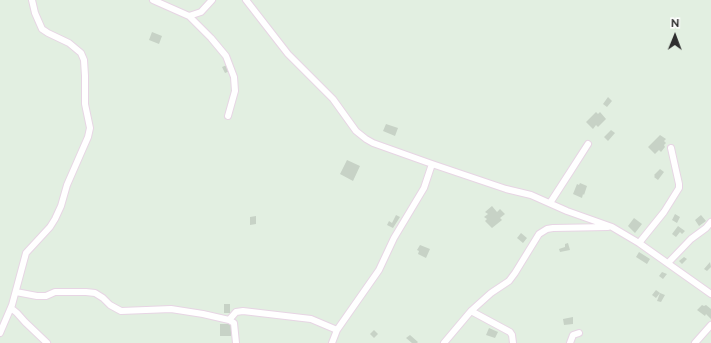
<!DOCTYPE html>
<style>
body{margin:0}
#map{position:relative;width:711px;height:343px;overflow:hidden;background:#e2efe1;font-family:Raleway,sans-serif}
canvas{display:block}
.north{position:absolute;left:655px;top:16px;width:40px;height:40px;-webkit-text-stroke:3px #fff;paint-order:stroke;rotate:1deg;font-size:11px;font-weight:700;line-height:16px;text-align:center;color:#2e2e2e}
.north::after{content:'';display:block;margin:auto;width:14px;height:18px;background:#2e2e2e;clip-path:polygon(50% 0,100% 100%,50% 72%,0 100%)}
</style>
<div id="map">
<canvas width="711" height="343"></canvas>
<div class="north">N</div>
</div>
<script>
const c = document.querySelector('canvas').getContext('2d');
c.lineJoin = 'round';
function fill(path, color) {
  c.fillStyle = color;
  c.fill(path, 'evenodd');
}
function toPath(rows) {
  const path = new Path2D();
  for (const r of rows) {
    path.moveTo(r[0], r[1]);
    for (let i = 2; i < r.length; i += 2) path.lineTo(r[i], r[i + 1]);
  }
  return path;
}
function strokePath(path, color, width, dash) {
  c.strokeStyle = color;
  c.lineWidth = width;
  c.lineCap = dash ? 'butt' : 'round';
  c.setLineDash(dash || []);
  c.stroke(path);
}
const building = toPath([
 [152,32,162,36,159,44,149,40],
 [227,65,230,71,225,73,222,67],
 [608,97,612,101,607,107,603,104],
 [596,112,598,114,600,112,606,119,598,127,596,125,593,129,586,122],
 [386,124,398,128,395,136,383,131],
 [611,130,615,133,608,141,604,137],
 [660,135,666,139,664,141,666,143,664,145,665,147,661,152,659,150,655,154,648,147],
 [347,160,360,166,353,181,340,174],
 [660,169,664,172,658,180,654,177,655,176,654,175],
 [580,183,587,186,584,195,583,194,582,198,573,194,577,184,579,185],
 [492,206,497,212,500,209,505,214,500,218,502,220,492,228,485,221,487,219,484,217,488,214,485,212],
 [675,214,680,217,677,223,672,220],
 [396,215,400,217,393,228,387,225,389,221,392,223],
 [701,215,706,221,699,226,695,220],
 [256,216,256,224,250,225,250,217],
 [634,218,642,224,635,233,628,226],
 [678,226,685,231,682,234,680,232,676,237,672,234],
 [521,233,527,238,523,243,517,238],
 [568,243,570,250,560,252,559,249,565,247,565,244],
 [420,245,430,249,426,258,418,254,419,251,417,250],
 [639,252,650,259,647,264,636,257],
 [684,257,687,259,682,264,679,261],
 [710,262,711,267,707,271,704,269],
 [662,272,667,274,663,279,659,276],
 [656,290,660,293,656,298,652,295],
 [660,293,665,295,661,302,657,301],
 [224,304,230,304,230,313,224,313],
 [702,305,704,306,706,305,711,309,711,319,706,314,705,316,697,310],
 [573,317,573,324,564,325,563,319],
 [220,324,232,324,231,336,220,336],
 [489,328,498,332,495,338,486,335],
 [374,330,378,334,374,338,370,334],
 [410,335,418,342,417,343,412,343,406,338]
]);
const minor = toPath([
 [153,0,189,16,201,12,212,0],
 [246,0,288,54,333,99,356,131,366,139,373,143,432,164,506,189,531,195,567,211,612,227,639,243,711,294],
 [189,16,211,38,226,56,234,77,235,91,228,116],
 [550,203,572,169,588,144],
 [639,243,664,212,679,188,679,184,671,148],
 [668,263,691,239,706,228,711,222],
 [16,292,37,296,46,296,55,292,86,292,95,293,103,298,110,305,121,311,171,309,203,314,229,320,234,323,236,343],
 [11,308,17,313,25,322,47,343],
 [471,311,510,332,512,335,513,343],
 [229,320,236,312,243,311,311,319,337,330],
 [0,333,12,305,26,253,50,227,55,219,61,206,67,185,88,137,90,128,85,104,85,76,84,60,81,53,69,43,48,33,42,29,35,13,32,0],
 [332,343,337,330,379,270,394,238,424,188,432,164],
 [444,343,471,311,491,293,509,281,515,273,539,234,547,229,553,228,608,227],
 [570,343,573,335,579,333],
 [695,343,711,325]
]);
fill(building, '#c7d2c6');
strokePath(minor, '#e7d5e4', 8);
strokePath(minor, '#fff', 6);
</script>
